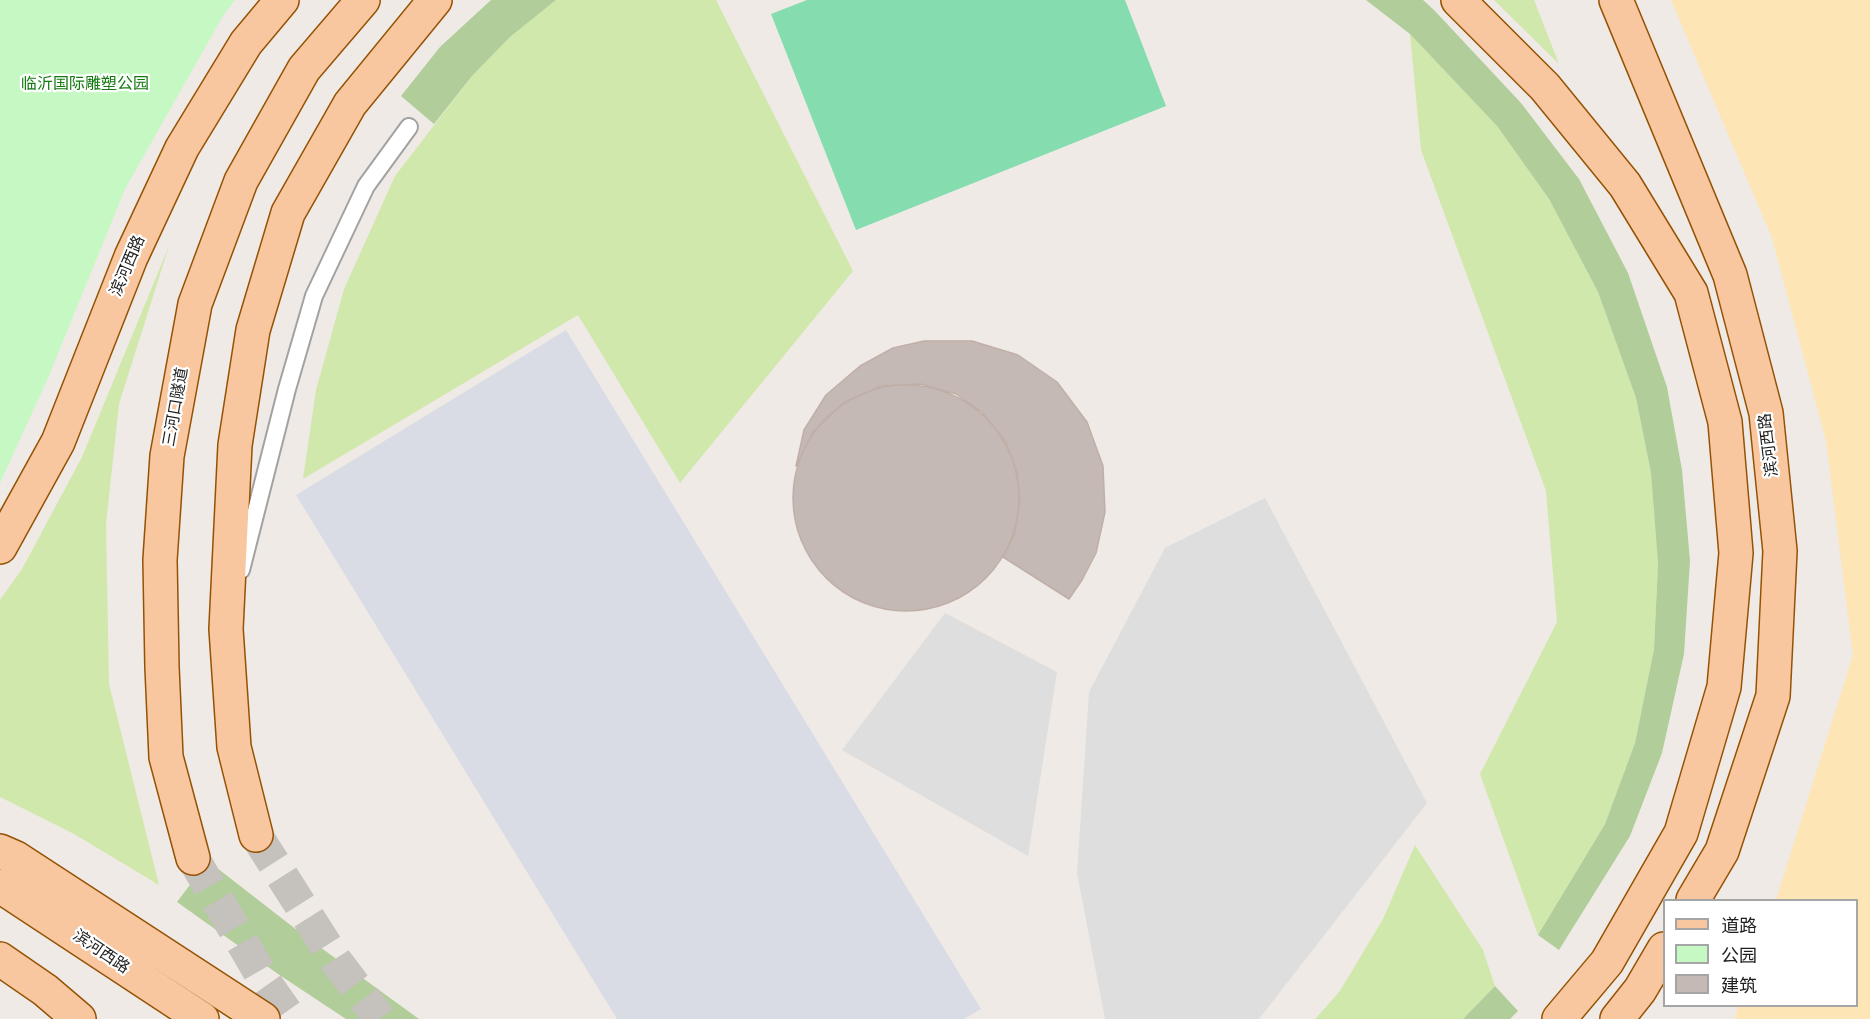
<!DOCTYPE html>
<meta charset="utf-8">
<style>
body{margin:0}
#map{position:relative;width:1870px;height:1019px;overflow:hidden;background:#efeae5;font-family:"Fira Sans Condensed","Noto Sans SC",sans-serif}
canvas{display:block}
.legend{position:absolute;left:1663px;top:899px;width:195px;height:108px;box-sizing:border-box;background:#fff;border:2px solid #a5a5a5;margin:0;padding:8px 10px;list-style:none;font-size:18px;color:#1e1e1e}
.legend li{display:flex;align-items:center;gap:12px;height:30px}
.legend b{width:30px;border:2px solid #a5a5a5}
</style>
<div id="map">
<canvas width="1870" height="1019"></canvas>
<ul class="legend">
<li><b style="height:8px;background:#f9c79f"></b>道路</li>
<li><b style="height:16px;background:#c5f8c3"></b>公园</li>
<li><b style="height:16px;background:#c4b9b4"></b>建筑</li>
</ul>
</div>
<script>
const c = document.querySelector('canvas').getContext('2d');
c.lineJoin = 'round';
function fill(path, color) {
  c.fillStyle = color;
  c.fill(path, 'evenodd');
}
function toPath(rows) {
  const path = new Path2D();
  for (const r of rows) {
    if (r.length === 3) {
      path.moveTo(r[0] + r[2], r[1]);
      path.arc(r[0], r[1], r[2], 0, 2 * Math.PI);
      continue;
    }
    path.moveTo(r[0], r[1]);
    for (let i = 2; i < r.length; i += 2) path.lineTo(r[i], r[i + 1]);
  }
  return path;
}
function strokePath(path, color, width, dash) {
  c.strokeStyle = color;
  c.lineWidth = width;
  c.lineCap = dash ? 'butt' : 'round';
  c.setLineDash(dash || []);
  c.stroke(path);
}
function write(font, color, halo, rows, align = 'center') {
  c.font = font + ' "Fira Sans Condensed","Noto Sans SC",sans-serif';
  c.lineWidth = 4.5;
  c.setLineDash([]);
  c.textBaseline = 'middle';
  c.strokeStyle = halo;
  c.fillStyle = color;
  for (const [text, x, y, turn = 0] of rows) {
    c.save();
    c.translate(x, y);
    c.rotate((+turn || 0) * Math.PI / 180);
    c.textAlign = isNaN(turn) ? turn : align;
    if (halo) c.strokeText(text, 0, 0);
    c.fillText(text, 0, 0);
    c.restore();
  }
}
const grass = toPath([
 [556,0,716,0,853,271,680,483,578,315,303,479,316,390,344,289,395,176,472,76,510,37],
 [1494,0,1534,0,1559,64],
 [1410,34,1497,126,1549,199,1598,292,1636,398,1651,473,1658,564,1654,649,1635,743,1605,824,1538,935,1480,774,1557,622,1546,491,1421,150],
 [169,246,119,404,106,524,109,684,159,885,74,834,0,797,0,600,22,569,82,457],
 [1415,845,1483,950,1495,986,1463,1019,1315,1019,1340,991,1383,919]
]);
const forest = toPath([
 [491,0,556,0,510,37,472,76,434,124,401,96,440,47],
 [1366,0,1423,0,1434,10,1521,103,1579,179,1628,273,1667,387,1682,470,1690,561,1684,654,1662,753,1630,836,1559,950,1538,935,1605,824,1635,743,1654,649,1658,564,1651,473,1636,398,1598,292,1549,199,1497,126,1410,34],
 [208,861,302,934,419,1019,346,1019,278,974,177,902],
 [1495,986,1518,1011,1510,1019,1463,1019]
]);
const sand = toPath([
 [1671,0,1870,0,1870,1019,1735,1019,1738,1006,1856,1006,1856,900,1776,900,1853,655,1826,441,1772,238]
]);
const park = toPath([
 [0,0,235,0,224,14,125,189,48,378,0,483]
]);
const pitch = toPath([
 [807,0,1125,0,1166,106,856,230,771,14]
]);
const parking = toPath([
 [1265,498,1427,803,1259,1019,1105,1019,1077,873,1089,692,1165,548],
 [945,613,1057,672,1028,856,842,750]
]);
const plaza = toPath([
 [566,330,981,1009,964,1019,617,1019,296,495]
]);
const building = toPath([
 [924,341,972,341,1018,355,1057,382,1087,422,1103,466,1105,512,1096,553,1082,580,1069,599,1003,557,1014,536,1020,501,1017,472,1006,442,982,412,956,394,921,384,881,386,843,403,813,432,796,466,804,430,826,395,860,366,893,348,924,341],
 [906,498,113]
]);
const primaryTunnel = toPath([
 [256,835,336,961,380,1019],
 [193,858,267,985,291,1019]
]);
const lane = toPath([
 [241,570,287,389,314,296,366,186,409,127]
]);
const primary = toPath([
 [1458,0,1545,87,1625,185,1691,293,1725,422,1736,553,1724,687,1681,833,1607,962,1559,1019],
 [1616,0,1730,275,1766,413,1780,551,1773,696,1722,851,1693,900],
 [0,547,58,442,131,257,182,148,246,43,282,0],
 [256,835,234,747,226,629,235,445,253,330,288,213,350,104,435,0],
 [0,851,16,858,263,1019],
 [193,858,166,757,162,667,160,560,167,456,195,304,241,181,304,69,363,0],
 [0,886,202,1019],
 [0,959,45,990,79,1019],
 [1617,1019,1640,990,1664,949]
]);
const parkNames = [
 ["临沂国际雕塑公园",85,85]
];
const streetNames = [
 ["滨河西路",128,266,-67],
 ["三河口隧道",176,407,-80],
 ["滨河西路",1769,445,-97],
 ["滨河西路",101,952,34]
];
fill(grass, '#d1e8ac');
fill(forest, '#b0cd9a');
fill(sand, '#fde5b5');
fill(park, '#c5f8c3');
fill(pitch, '#85dcaf');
fill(parking, '#dedede');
fill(plaza, '#d9dbe5');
fill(building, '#c4b9b4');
strokePath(building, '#c0afa7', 1.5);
strokePath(primaryTunnel, '#c5c1bd', 33, [33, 16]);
strokePath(lane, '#a2a2a2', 20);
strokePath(primary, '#955204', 36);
strokePath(lane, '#fff', 16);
strokePath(primary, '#f9c79f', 33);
write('16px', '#137b0e', '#fff', parkNames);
write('16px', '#1e1e1e', '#fff', streetNames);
</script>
